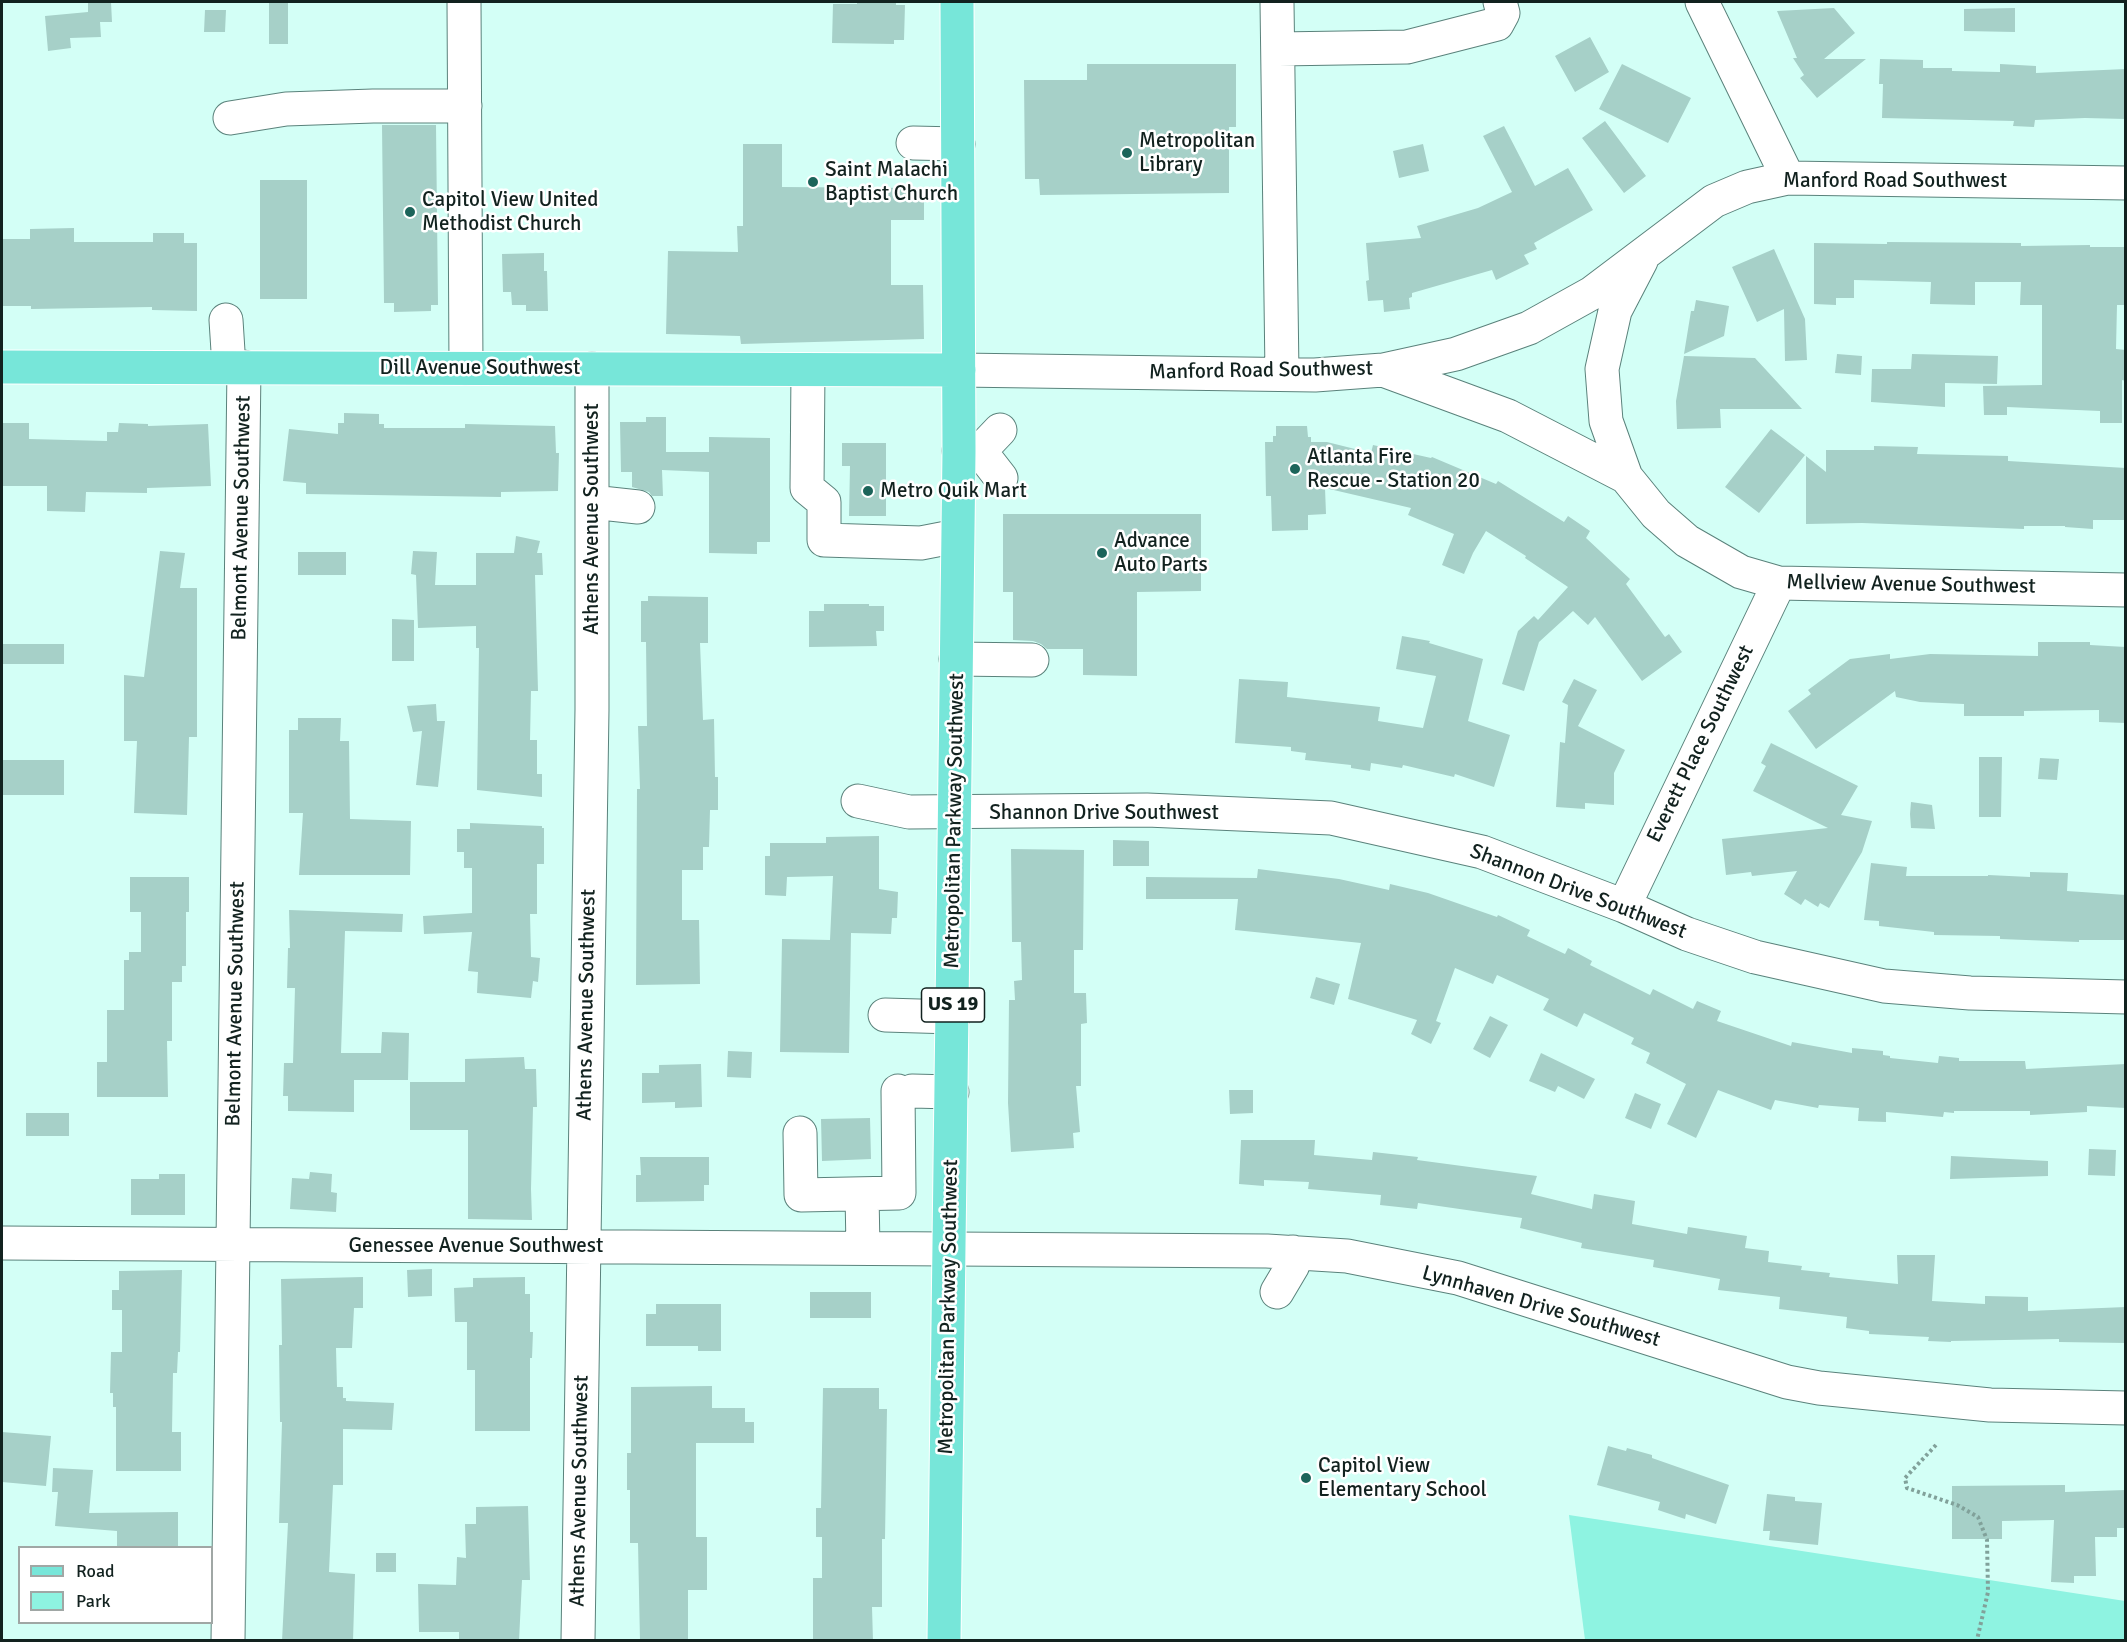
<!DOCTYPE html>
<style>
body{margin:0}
#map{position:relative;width:2127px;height:1642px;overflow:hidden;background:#d3fff6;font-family:Signika,sans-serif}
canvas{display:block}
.frame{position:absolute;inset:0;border:3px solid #12221f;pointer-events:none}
.legend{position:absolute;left:18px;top:1546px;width:195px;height:78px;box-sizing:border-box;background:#fff;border:2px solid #a0a7a5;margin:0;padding:8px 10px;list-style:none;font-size:18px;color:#12221f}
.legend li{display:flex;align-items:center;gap:12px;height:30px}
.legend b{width:30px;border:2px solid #a0a7a5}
</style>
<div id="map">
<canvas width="2127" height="1642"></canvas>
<div class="frame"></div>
<ul class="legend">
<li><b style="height:8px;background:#77e6d9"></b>Road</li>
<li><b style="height:16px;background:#8ef3e1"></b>Park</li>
</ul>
</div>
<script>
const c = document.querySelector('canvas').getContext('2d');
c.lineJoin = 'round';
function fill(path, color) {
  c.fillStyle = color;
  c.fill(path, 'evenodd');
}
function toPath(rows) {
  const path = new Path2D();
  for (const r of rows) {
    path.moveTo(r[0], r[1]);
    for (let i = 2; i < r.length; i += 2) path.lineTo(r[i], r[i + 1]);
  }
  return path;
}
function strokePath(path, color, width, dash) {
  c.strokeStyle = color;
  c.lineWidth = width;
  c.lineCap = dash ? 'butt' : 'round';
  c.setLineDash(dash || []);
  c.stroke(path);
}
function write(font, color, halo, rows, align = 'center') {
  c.font = font + ' Signika,sans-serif';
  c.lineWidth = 5;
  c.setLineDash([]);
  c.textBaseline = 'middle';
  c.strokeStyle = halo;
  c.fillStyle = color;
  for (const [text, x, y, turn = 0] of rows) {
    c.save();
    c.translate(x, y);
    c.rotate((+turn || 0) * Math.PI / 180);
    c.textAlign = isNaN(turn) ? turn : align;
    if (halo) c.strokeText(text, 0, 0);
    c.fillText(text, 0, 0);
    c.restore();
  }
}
const green = toPath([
 [1569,1515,2125,1601,2125,1640,1585,1640]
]);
const building = toPath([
 [88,2,111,2,112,22,100,22,101,37,70,38,71,48,48,51,45,16,88,12],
 [269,2,288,2,288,44,269,44],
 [857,2,896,2,896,5,905,5,904,40,894,40,894,44,832,43,833,4,857,4],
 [1834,8,1855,33,1824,59,1866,59,1817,98,1800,78,1804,75,1793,58,1797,58,1777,11],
 [2015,8,2015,32,1964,31,1964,9],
 [205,10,226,10,225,32,204,32],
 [1590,37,1609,72,1575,92,1555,56],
 [1880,59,1923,60,1923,68,1952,68,1952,71,2000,72,2000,64,2036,66,2036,73,2126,69,2126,119,2085,118,2035,120,2034,127,2013,126,2014,121,1882,118,1883,84,1879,84],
 [1087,64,1236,64,1236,127,1229,127,1229,193,1040,195,1039,179,1025,179,1024,80,1087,80],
 [1622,64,1691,98,1668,143,1599,109],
 [1605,121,1646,176,1624,193,1582,138],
 [382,125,436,125,438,305,431,305,431,311,394,312,394,303,384,303],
 [1504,126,1535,186,1568,168,1593,210,1534,243,1537,249,1524,255,1529,264,1496,280,1492,270,1412,293,1412,297,1409,298,1410,309,1384,312,1383,300,1368,301,1366,281,1369,280,1366,243,1421,238,1417,226,1478,208,1512,192,1483,136],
 [743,144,782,144,782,187,919,188,919,190,924,190,924,220,891,220,891,285,923,285,924,339,741,344,740,336,666,334,668,251,738,252,737,226,743,226],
 [1423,144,1429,171,1399,178,1393,151],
 [260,180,307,180,307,299,260,299],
 [74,228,74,242,153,242,153,233,184,233,184,243,197,243,197,311,152,310,152,307,31,309,31,306,2,306,2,239,30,239,30,229],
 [1887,242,2021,243,2021,246,2090,245,2090,247,2126,247,2126,305,2117,305,2116,349,2126,350,2126,381,2122,380,2122,423,2100,423,2100,411,2007,407,2007,415,1984,415,1983,386,2042,385,2042,305,2020,305,2021,282,1975,282,1975,305,1930,304,1931,282,1854,280,1854,298,1836,298,1836,305,1814,304,1814,243,1887,244],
 [1774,249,1805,319,1807,360,1785,361,1784,309,1757,322,1732,267],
 [544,253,544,271,547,271,548,311,526,311,526,305,512,305,511,292,503,292,502,254],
 [1696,300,1729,306,1724,336,1684,354,1691,311,1694,311],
 [1837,354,1862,356,1861,375,1835,373],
 [1912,354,1998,356,1997,384,1945,383,1945,407,1871,402,1872,369,1911,369],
 [1684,356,1755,358,1802,409,1720,409,1721,428,1677,429,1676,401],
 [344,413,379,414,379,424,384,424,384,428,465,428,465,424,555,426,556,453,559,453,558,491,501,492,501,497,306,494,306,483,283,481,289,429,338,434,338,423,344,423],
 [646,417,666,417,666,452,709,452,709,437,770,438,770,542,757,542,757,554,709,553,709,472,662,470,663,496,652,496,649,492,632,487,632,472,621,472,620,422,646,422],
 [2,423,29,423,29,439,107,441,107,432,118,432,119,423,148,424,148,426,208,424,211,486,147,488,147,493,86,492,85,512,47,511,47,486,2,486],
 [1276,426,1307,426,1308,437,1311,437,1311,442,1327,442,1371,453,1373,445,1431,458,1432,457,1496,484,1498,481,1564,522,1568,516,1590,531,1586,538,1630,579,1626,584,1665,637,1669,634,1682,652,1642,681,1595,617,1588,625,1573,611,1539,642,1524,691,1502,684,1518,631,1534,616,1538,620,1568,587,1525,558,1526,556,1486,531,1473,553,1464,574,1442,565,1454,534,1408,515,1411,508,1325,488,1326,514,1308,515,1308,530,1272,531,1271,496,1266,496,1265,442,1273,442,1273,436,1276,436],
 [1771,429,1805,455,1759,513,1725,487],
 [842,443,886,443,886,516,849,516,850,466,842,466],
 [1874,446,1918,447,1917,454,2008,456,2008,461,2126,468,2126,520,2093,520,2093,529,2065,527,2065,526,2024,526,2024,529,1862,523,1806,524,1806,456,1826,472,1826,450,1874,450],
 [1003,514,1201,514,1201,591,1137,592,1137,676,1083,675,1083,649,1047,649,1041,644,1033,641,1013,640,1013,592,1003,592],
 [516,536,540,541,537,553,542,553,543,575,535,575,538,691,531,691,530,740,537,740,537,774,542,774,542,797,477,790,479,648,476,648,476,626,418,628,416,575,411,574,413,551,437,552,435,585,476,585,476,553,514,553],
 [160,551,185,553,180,588,197,588,197,737,189,737,187,815,134,813,137,741,124,741,124,675,144,677],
 [298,552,346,552,346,575,298,575],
 [648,596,708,597,708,643,700,643,703,720,714,719,715,777,718,777,718,810,710,810,709,847,703,847,703,870,682,870,682,920,699,920,700,984,636,985,637,789,640,789,638,726,647,726,646,642,641,642,641,601,648,601],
 [824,604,869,604,869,606,884,606,884,631,876,631,877,646,809,647,809,611,824,611],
 [392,619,414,620,414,661,392,661],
 [1402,636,1430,641,1429,643,1483,659,1468,721,1510,735,1494,787,1455,774,1454,777,1403,765,1402,768,1371,763,1370,771,1351,768,1351,765,1305,760,1306,753,1291,751,1291,747,1235,743,1239,679,1288,682,1287,697,1380,707,1378,721,1423,728,1436,676,1396,669],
 [2038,642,2090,642,2090,645,2126,647,2126,723,2099,722,2099,710,2024,711,2024,716,1964,716,1964,704,1920,702,1896,697,1895,691,1816,749,1788,711,1811,694,1808,690,1850,659,1890,654,1890,659,1930,654,2038,656],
 [2,644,64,644,64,664,2,664],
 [1574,679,1597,690,1578,726,1625,750,1614,773,1614,805,1585,803,1585,809,1556,807,1560,742,1565,743,1568,705,1562,702],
 [436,704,437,721,445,721,438,787,416,785,422,731,413,732,407,706],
 [298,718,341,718,340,741,349,741,350,819,411,821,410,875,299,875,303,813,289,813,289,730,298,730],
 [1771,743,1858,786,1841,815,1872,821,1862,852,1829,908,1820,903,1818,907,1805,899,1801,905,1784,894,1797,871,1752,876,1751,872,1726,875,1722,839,1828,828,1753,791,1766,766,1761,763],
 [1979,757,2002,757,2001,817,1979,817],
 [2040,758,2059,759,2057,780,2038,779],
 [2,760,64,760,64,795,2,795],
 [1911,802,1932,805,1935,829,1911,828,1910,814],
 [470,823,542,826,542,828,544,828,544,864,537,864,537,914,530,914,531,957,540,958,538,982,533,981,531,998,477,993,478,972,468,971,472,932,424,934,423,916,472,913,472,868,464,868,464,852,457,852,457,829,470,829],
 [879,836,879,889,898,892,897,918,892,918,891,934,851,933,849,1053,780,1052,782,939,830,940,833,876,787,877,786,896,765,895,765,856,770,856,770,843,826,843,826,837],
 [1113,840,1149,841,1149,866,1113,866],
 [1011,849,1084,850,1083,950,1074,950,1074,993,1086,993,1087,1023,1081,1024,1081,1086,1076,1086,1080,1132,1073,1133,1074,1148,1011,1152,1008,1103,1009,1000,1015,1000,1014,981,1022,980,1021,942,1012,942],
 [1871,863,1907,867,1906,876,1988,876,1988,875,2030,877,2030,872,2068,873,2067,891,2126,895,2126,940,2079,940,2079,942,2000,939,2000,936,1934,935,1934,932,1879,926,1879,921,1864,920],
 [1258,869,1339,879,1389,890,1390,884,1428,893,1497,917,1498,915,1530,930,1527,936,1565,954,1568,948,1592,961,1590,965,1650,995,1653,989,1693,1009,1697,1001,1721,1011,1717,1021,1791,1046,1792,1042,1852,1053,1852,1048,1883,1051,1883,1055,1890,1056,1890,1058,1938,1063,1939,1056,1959,1058,1959,1061,2025,1061,2026,1069,2126,1064,2126,1108,2087,1106,2087,1112,2030,1115,2030,1111,1954,1111,1954,1113,1944,1112,1943,1117,1886,1112,1886,1122,1858,1121,1859,1108,1819,1105,1818,1108,1775,1100,1771,1110,1718,1090,1696,1138,1667,1124,1686,1084,1646,1063,1650,1053,1631,1044,1634,1038,1584,1013,1577,1027,1543,1010,1549,999,1497,975,1493,984,1455,968,1436,1021,1441,1023,1431,1044,1411,1034,1417,1020,1348,999,1361,943,1235,930,1238,899,1146,899,1146,877,1257,878],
 [130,877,189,877,189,912,186,912,186,966,182,966,182,982,172,982,172,1041,167,1041,168,1097,97,1097,97,1062,107,1062,107,1010,124,1010,124,960,129,960,129,952,141,952,141,912,130,912],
 [289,910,403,914,402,932,345,931,341,1053,381,1053,382,1032,409,1033,408,1080,354,1080,354,1112,288,1111,288,1096,283,1096,284,1063,293,1063,295,988,287,988,288,948,290,948],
 [1316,977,1340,984,1334,1005,1310,998],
 [1490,1016,1508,1025,1490,1058,1473,1049],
 [728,1051,752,1052,751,1078,727,1077],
 [1541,1053,1595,1079,1584,1099,1558,1086,1555,1092,1529,1081],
 [524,1057,525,1069,536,1069,537,1107,533,1107,531,1189,532,1220,468,1219,468,1130,410,1130,410,1082,465,1082,465,1059],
 [701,1064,702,1107,675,1108,675,1102,642,1103,642,1073,659,1073,659,1065],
 [1229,1090,1253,1090,1253,1113,1230,1114],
 [1635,1093,1661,1104,1651,1129,1625,1118],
 [26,1113,69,1113,69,1136,26,1136],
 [870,1118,871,1159,822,1161,821,1119],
 [1241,1140,1315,1140,1314,1155,1372,1160,1373,1152,1418,1157,1417,1160,1537,1176,1531,1194,1592,1209,1594,1194,1635,1201,1632,1224,1687,1234,1688,1227,1747,1236,1745,1248,1769,1251,1768,1262,1802,1266,1801,1270,1830,1273,1829,1277,1898,1284,1897,1255,1935,1255,1932,1301,1985,1304,1985,1296,2028,1297,2028,1311,2126,1307,2126,1343,2059,1342,2059,1339,1951,1341,1951,1342,1928,1341,1929,1337,1869,1334,1869,1331,1846,1328,1847,1317,1779,1309,1780,1297,1718,1290,1720,1279,1653,1267,1654,1260,1581,1248,1582,1243,1520,1228,1522,1218,1418,1203,1417,1209,1380,1205,1381,1195,1308,1189,1309,1182,1264,1180,1264,1186,1239,1184],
 [2089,1149,2116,1150,2115,1176,2088,1175],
 [1951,1156,2048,1161,2048,1176,1950,1179],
 [640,1157,709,1157,709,1185,704,1185,704,1201,636,1202,636,1175,641,1175],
 [310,1172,332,1174,331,1192,337,1193,336,1212,290,1209,292,1178,309,1179],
 [159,1174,185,1174,185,1215,131,1215,131,1179,159,1179],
 [432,1269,432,1296,408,1297,407,1270],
 [182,1270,180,1352,178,1352,177,1373,173,1373,172,1432,181,1432,181,1471,116,1471,116,1407,113,1407,113,1393,110,1393,111,1352,122,1352,122,1310,112,1310,112,1290,119,1290,119,1271],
 [363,1277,363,1308,354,1308,352,1348,336,1348,337,1387,343,1387,343,1398,346,1398,346,1401,394,1403,392,1430,343,1429,343,1485,333,1485,329,1572,355,1574,353,1641,282,1641,288,1523,279,1523,282,1422,280,1422,279,1345,282,1345,281,1279],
 [525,1277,525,1294,530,1294,530,1332,533,1332,532,1358,530,1358,530,1431,475,1431,475,1370,467,1370,467,1322,455,1322,454,1288,473,1287,473,1278],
 [810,1292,871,1292,871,1318,810,1318],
 [656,1304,721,1304,721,1351,698,1351,698,1346,646,1346,646,1314,656,1314],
 [712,1386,712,1408,745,1408,745,1422,754,1422,754,1443,696,1443,696,1537,707,1537,707,1590,688,1590,688,1641,640,1641,638,1543,630,1543,630,1490,627,1490,627,1453,631,1453,631,1387],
 [823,1388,879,1388,879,1409,887,1409,885,1539,882,1539,882,1607,872,1607,873,1641,813,1641,813,1578,822,1578,822,1537,816,1537,816,1508,821,1508],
 [2,1432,51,1436,46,1486,2,1482],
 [1608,1446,1626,1451,1627,1448,1652,1455,1652,1458,1729,1485,1716,1524,1686,1514,1685,1519,1658,1510,1660,1502,1597,1485],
 [53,1468,93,1470,89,1513,178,1512,178,1548,117,1548,117,1531,55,1526,58,1492,52,1492],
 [2065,1485,2065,1492,2126,1490,2126,1528,2117,1528,2117,1537,2095,1537,2096,1576,2074,1576,2074,1583,2051,1582,2054,1520,2002,1521,2002,1539,1952,1539,1952,1486],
 [1767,1494,1795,1497,1795,1501,1822,1503,1818,1545,1769,1540,1770,1531,1763,1531],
 [528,1506,530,1580,522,1580,519,1641,459,1641,459,1632,419,1632,418,1584,456,1585,457,1557,466,1558,465,1524,476,1524,476,1507],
 [376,1553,396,1553,396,1572,376,1572]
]);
const path = toPath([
 [1936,1445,1905,1478,1907,1488,1957,1505,1978,1517,1987,1540,1988,1592,1977,1640]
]);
const minor = toPath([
 [464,2,466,368],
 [1277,2,1282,374],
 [1702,2,1788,178],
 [1278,49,1407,47,1497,24,1503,13,1500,2],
 [230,118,286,109,373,106,465,106],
 [913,143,958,144],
 [226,320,229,367],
 [808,370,807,488,824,502,824,540,921,543,957,536],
 [959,370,1315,375,1383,370,1456,354,1529,328,1592,293,1714,201,1747,187,1788,178,2126,183],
 [1383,370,1508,416,1626,477,1656,514,1687,541,1741,572,1779,583,2126,590],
 [959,451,980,451,1000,430],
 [980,451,1001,478],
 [1626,477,1606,421,1602,369,1615,311,1641,261],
 [592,502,638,507],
 [956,659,1032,660],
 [858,801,909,812,1147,810,1331,818,1482,852,1624,906,1687,934,1755,957,1884,986,1970,993,2126,997],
 [1624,906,1779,583],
 [885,1015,953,1017],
 [912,1091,952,1092],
 [800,1133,801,1195,899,1193,898,1091],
 [862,1194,863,1248],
 [2,1243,1267,1251,1347,1256,1458,1278,1787,1382,1819,1388,1990,1405,2126,1408],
 [1277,1292,1293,1265,1293,1252],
 [228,1640,244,367],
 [578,1640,592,709,592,369]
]);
const major = toPath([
 [2,367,959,370],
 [944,1640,959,451,957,2]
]);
const markers = [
 [1127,153,6,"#1c645a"],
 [813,182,6,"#1c645a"],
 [410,212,6,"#1c645a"],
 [1295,469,6,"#1c645a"],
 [868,491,6,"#1c645a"],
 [1102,553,6,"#1c645a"],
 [1306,1478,6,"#1c645a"]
];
const shields = [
 [953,1005,63]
];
const shieldNames = [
 ["US 19",953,1005]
];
const poiNames = [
 ["Metropolitan",1139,141],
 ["Library",1139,165],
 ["Saint Malachi",825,170],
 ["Baptist Church",825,194],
 ["Capitol View United",422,200],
 ["Methodist Church",422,224],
 ["Atlanta Fire",1307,457],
 ["Rescue - Station 20",1307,481],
 ["Metro Quik Mart",880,491],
 ["Advance",1114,541],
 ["Auto Parts",1114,565],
 ["Capitol View",1318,1466],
 ["Elementary School",1318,1490]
];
const streetNames = [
 ["Manford Road Southwest",1895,181],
 ["Dill Avenue Southwest",480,368],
 ["Manford Road Southwest",1261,371,-1],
 ["Belmont Avenue Southwest",242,518,-89],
 ["Athens Avenue Southwest",592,519,-90],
 ["Mellview Avenue Southwest",1911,585,1],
 ["Everett Place Southwest",1701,744,-64],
 ["Shannon Drive Southwest",1104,813],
 ["Metropolitan Parkway Southwest",955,821,-89],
 ["Shannon Drive Southwest",1578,892,21],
 ["Belmont Avenue Southwest",236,1004,-89],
 ["Athens Avenue Southwest",587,1005,-89],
 ["Genessee Avenue Southwest",476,1246],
 ["Metropolitan Parkway Southwest",949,1307,-89],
 ["Lynnhaven Drive Southwest",1541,1307,16],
 ["Athens Avenue Southwest",580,1491,-89]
];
fill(green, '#8ef3e1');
fill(building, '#a6d0c8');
strokePath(minor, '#5a827b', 35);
strokePath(major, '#fff', 35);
strokePath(path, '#81a19a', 4, [3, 3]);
strokePath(minor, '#fff', 33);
strokePath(major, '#77e6d9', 33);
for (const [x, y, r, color] of markers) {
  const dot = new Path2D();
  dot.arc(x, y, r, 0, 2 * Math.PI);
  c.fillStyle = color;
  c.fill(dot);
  strokePath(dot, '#fff', 2);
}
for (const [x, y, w] of shields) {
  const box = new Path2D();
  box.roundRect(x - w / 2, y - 17, w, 34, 4.5);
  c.fillStyle = '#fff';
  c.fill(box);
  strokePath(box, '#12221f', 1.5);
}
write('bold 20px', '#12221f', null, shieldNames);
write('21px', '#12221f', '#fff', poiNames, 'left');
write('21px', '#12221f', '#fff', streetNames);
</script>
